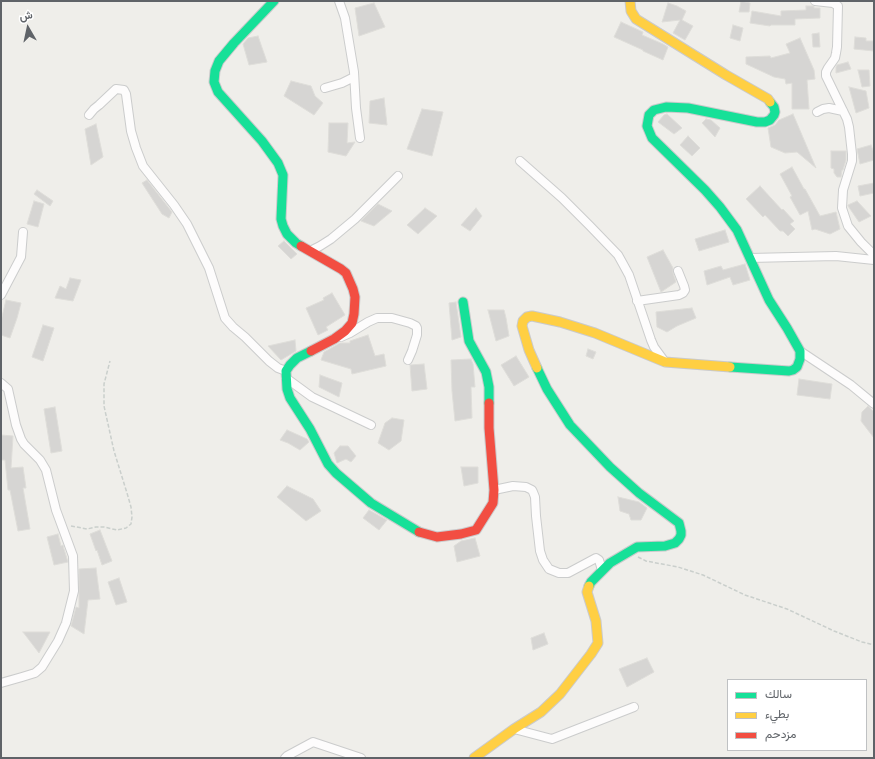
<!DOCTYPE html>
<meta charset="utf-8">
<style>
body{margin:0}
#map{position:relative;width:875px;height:759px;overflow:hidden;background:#efeeea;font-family:"Fira Sans",Vazirmatn,sans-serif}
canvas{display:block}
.frame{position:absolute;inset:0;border:2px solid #5f6368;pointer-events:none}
.legend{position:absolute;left:727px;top:679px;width:140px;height:72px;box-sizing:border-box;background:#fff;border:1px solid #bfc1c3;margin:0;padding:5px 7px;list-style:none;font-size:12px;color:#5f6368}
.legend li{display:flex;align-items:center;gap:8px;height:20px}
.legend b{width:20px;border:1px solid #bfc1c3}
.north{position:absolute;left:8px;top:8px;width:40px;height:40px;-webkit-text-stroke:3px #fff;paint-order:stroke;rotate:351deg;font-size:11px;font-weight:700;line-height:16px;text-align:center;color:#5f6368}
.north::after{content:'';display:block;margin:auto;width:14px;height:18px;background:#5f6368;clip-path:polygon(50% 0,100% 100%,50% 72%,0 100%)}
</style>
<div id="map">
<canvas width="875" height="759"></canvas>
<div class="frame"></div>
<ul class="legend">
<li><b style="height:5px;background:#16e098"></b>سالك</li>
<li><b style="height:5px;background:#ffcf43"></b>بطيء</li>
<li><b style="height:5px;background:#f24e42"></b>مزدحم</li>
</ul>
<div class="north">ش</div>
</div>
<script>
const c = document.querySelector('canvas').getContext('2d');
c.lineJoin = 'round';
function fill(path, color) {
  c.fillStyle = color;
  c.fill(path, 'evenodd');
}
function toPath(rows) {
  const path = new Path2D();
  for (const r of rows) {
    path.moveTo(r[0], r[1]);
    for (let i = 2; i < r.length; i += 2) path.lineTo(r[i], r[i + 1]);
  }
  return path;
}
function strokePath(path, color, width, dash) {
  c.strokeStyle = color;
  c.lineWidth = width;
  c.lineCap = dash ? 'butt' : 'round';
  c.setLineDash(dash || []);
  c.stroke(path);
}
const building = toPath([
 [741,1,750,3,749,12,739,12,741,1],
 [374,3,385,27,359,36,355,8,374,3],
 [668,3,677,6,686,11,682,20,693,26,685,40,673,33,680,20,662,22,668,3],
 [806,6,814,6,814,8,820,8,820,18,795,19,795,25,771,25,770,26,750,23,752,11,781,16,781,11,806,10,806,6],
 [621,22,643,32,642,35,663,44,668,47,663,60,643,51,643,50,614,37,621,22],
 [733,25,743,28,740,41,730,38,733,25],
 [819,33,820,47,813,47,812,34,819,33],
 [258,36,267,62,249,65,243,44,248,38,258,36],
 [855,37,866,38,866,41,874,41,874,51,854,49,855,37],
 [800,38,814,70,815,79,807,80,809,109,792,109,792,83,786,84,785,79,774,77,746,64,746,57,770,56,771,58,790,53,786,44,800,38],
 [848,62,851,69,836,73,836,67,837,65,848,62],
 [858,70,869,70,870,86,862,87,858,70],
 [291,81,311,86,315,96,323,103,314,115,284,96,291,81],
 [849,87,866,91,869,108,856,113,849,87],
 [384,98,387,125,369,123,370,101,384,98],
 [422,109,443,112,432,156,407,149,422,109],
 [667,114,682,128,674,134,658,122,664,115,667,114],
 [793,114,816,168,797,152,785,153,771,147,768,128,775,125,779,120,793,114],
 [706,119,711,120,720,128,715,137,702,123,706,119],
 [329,123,348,123,347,143,355,142,346,156,328,152,329,123],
 [96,124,103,157,91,165,85,129,96,124],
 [688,136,700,148,692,156,680,145,688,136],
 [871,145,874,153,874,160,860,164,857,149,871,145],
 [831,151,846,151,846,160,843,170,842,170,841,177,837,177,834,173,834,169,831,168,831,151],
 [792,167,804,189,805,189,820,216,836,212,840,229,830,234,815,229,812,230,808,211,800,215,790,197,792,196,780,174,792,167],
 [147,180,172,212,169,218,162,214,142,183,147,180],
 [874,183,874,193,860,196,858,186,874,183],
 [760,186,782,210,783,209,794,221,790,224,795,229,788,236,783,231,780,231,765,215,763,217,746,199,760,186],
 [37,190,53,201,50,206,34,194,37,190],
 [34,201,44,204,38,227,27,224,34,201],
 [857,201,871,216,859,222,848,206,848,205,857,201],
 [378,204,392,211,374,226,361,221,378,204],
 [425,208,437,216,418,234,407,225,425,208],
 [476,208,482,216,470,231,461,225,476,208],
 [725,230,729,242,699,251,695,239,725,230],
 [284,241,297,254,291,259,278,246,284,241],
 [663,250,673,268,673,273,676,282,661,292,647,257,663,250],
 [745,264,750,280,733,285,730,277,707,285,704,271,721,266,723,270,745,264],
 [70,278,81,280,73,301,55,298,60,286,66,289,70,278],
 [332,293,345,315,326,327,328,330,318,335,306,308,324,300,323,298,332,293],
 [6,300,21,303,17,318,10,338,1,335,1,321,6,300],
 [456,302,461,337,452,340,449,303,456,302],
 [692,308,696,318,677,326,667,332,657,327,656,312,692,308],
 [488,310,504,310,506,318,509,336,496,341,488,310],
 [43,325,54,328,43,361,32,357,43,325],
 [368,335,375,356,384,354,386,366,352,374,351,369,321,360,324,352,340,343,350,343,350,341,368,335],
 [295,340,296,351,281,360,268,346,295,340],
 [588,349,596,352,593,359,586,356,588,349],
 [516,356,529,377,514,386,501,365,516,356],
 [471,359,473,364,475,387,471,387,472,418,455,421,452,391,451,360,471,359],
 [424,364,427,389,412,391,410,365,424,364],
 [320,375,342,383,339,397,319,387,320,375],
 [799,379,832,384,830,399,797,395,799,379],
 [868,406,874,412,874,438,861,421,862,412,868,406],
 [55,407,62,451,51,453,44,409,55,407],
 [392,418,404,420,401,441,389,450,378,443,385,423,392,418],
 [287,430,307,439,309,442,300,450,288,443,280,440,287,430],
 [1,435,13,436,11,468,23,467,26,488,23,488,30,529,18,531,10,490,8,490,5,460,1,460,1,435],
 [340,446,348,446,356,456,351,462,346,459,337,463,334,453,340,446],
 [461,467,478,467,478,483,464,486,461,467],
 [287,486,313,499,321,511,306,521,277,497,287,486],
 [618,497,639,502,647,508,641,520,631,520,629,514,620,511,618,497],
 [369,510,387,520,379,530,363,518,369,510],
 [100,530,112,561,102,565,97,550,96,551,90,534,100,530],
 [58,534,61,546,63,545,64,549,68,562,54,565,47,537,58,534],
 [475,538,480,556,457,562,454,546,461,541,475,538],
 [96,568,100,599,88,600,84,634,71,626,76,607,79,608,79,569,96,568],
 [119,578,127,602,116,605,108,582,119,578],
 [23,632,50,632,39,653,23,632],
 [544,633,548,644,533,650,531,638,544,633],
 [647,658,654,672,627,687,619,669,647,658]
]);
const path = toPath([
 [71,526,87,529,96,527,104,527,117,530,126,528,131,524,132,517,131,507,127,493,114,451,104,406,104,384,110,361],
 [638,557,646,561,678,567,703,575,745,595,787,609,834,631,862,642,874,645]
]);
const street = toPath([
 [339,1,345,18,354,72,356,108,360,138],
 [815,1,833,3,838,6,837,47,836,53,835,58,828,68,826,72,826,76,847,119,849,127,852,154,852,161,843,190,842,208,848,226,861,242,874,255],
 [325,88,342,83,354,77],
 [817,112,823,109,829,108,843,111],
 [89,115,94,109,99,105,116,89,124,90,126,94,131,131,136,148,143,166,174,205,187,224,209,268,225,318,233,327,245,337,269,361,278,368,286,371],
 [520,161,562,198,590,226,618,255,623,264,629,275,651,340,654,347,665,362],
 [310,251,320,246,331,239,355,219,398,176],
 [750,258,836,256,874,260],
 [1,295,21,257,23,232],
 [637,301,679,295,683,293,685,290,684,286,678,271],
 [341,337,350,333,368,322,377,318,392,318,410,323,416,326,417,328,417,335,412,351,408,360],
 [800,351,851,385,874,404],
 [286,378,312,397,371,425],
 [1,383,8,389,16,425,21,439,24,444,40,460,46,470,56,510,73,556,74,591,66,623,58,641,42,667,35,673,22,677,1,683],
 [494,490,513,486,526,487,532,490,533,492,535,497,536,516,540,551,543,560,549,569,559,573,568,573,596,558,599,560,602,570],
 [514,729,552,739,634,707],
 [285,758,287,756,313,742,361,758]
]);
const fast = toPath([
 [274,1,234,43,219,61,215,71,214,82,218,92,262,141,278,163,283,175,281,219,283,226,287,234,296,243,301,246],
 [463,302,469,341,486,372,489,387,489,403],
 [311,351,297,358,290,365,286,371,287,389,290,398,310,429,328,464,336,473,371,503,419,532],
 [730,367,789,371,793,370,797,367,800,359,800,351,787,328,769,300,737,230,720,207,705,190,652,138,647,126,649,115,654,110,666,107,688,108,757,122,765,122,770,120,774,115,775,112,774,107,770,102],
 [537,368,547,389,570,425,610,467,639,493,679,523,681,531,681,535,679,539,675,543,665,546,637,547,610,563,591,582,589,586]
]);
const slow = toPath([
 [630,1,631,11,636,19,726,75,768,99,770,102],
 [537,368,529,350,522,326,523,321,527,317,532,316,560,322,595,333,665,362,730,367],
 [474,758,514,729,541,712,560,694,591,654,598,643,596,621,587,592,589,586]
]);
const jam = toPath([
 [301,246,341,269,346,273,353,289,355,297,354,314,352,323,345,331,334,339,311,351],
 [419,532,437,537,461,534,476,530,493,503,494,490,489,428,489,403]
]);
fill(building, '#d6d5d3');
strokePath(building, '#deddd9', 1);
strokePath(street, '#cbcccc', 10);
strokePath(fast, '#cacacb', 11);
strokePath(slow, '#cacacb', 11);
strokePath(jam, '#cacacb', 11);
strokePath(path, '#cacfcc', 1.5, [4, 2]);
strokePath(street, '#fdfcfc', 8);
strokePath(fast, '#16e098', 9);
strokePath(slow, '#ffcf43', 9);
strokePath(jam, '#f24e42', 9);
</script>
